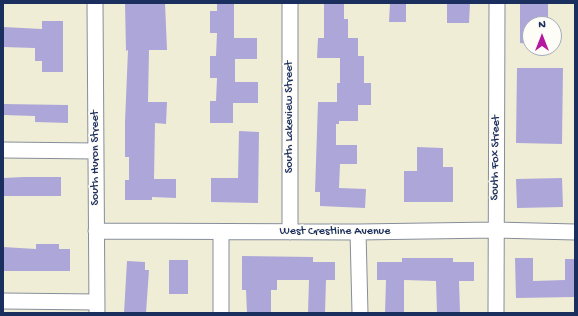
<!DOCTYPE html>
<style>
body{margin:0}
#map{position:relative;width:578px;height:316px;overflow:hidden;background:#f0edd7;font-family:"Gochi Hand",sans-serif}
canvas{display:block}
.frame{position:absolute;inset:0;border:4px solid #1b2f5e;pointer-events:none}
.north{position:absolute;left:522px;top:16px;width:40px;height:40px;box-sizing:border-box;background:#fdfcf7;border:1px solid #a3aaba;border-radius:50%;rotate:0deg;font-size:11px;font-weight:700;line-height:16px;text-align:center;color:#1b2f5e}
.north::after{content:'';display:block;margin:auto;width:14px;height:18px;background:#b5179e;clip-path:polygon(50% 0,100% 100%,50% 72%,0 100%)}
</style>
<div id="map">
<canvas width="578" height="316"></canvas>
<div class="frame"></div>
<div class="north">N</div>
</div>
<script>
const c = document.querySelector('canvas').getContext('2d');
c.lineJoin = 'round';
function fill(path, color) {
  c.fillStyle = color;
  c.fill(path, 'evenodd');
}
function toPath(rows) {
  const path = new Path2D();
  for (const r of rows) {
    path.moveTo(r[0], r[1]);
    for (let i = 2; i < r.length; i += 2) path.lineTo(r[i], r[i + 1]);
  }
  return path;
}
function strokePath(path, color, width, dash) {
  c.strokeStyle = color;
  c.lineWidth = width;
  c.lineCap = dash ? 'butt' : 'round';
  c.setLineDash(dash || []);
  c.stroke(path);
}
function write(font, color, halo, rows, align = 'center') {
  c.font = font + ' "Gochi Hand",sans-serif';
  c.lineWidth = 3.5;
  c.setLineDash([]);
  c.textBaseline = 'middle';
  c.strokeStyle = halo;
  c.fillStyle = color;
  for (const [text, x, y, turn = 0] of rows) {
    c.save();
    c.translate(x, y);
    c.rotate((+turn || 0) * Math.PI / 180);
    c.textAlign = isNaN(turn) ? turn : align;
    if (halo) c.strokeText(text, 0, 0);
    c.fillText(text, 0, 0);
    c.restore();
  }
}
const building = toPath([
 [125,3,165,3,167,50,149,50,148,102,167,102,166,124,155,123,154,179,176,179,176,198,152,197,152,200,125,200,125,180,129,180,129,157,125,157,125,122,128,50,126,51],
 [217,3,234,3,234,38,257,38,257,59,235,59,235,82,258,82,258,103,233,103,233,123,210,123,210,101,216,101,217,78,210,78,210,56,216,56,217,33,210,33,210,11,217,11],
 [324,3,344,3,344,19,348,19,348,38,358,38,358,56,364,56,364,83,371,83,371,105,358,105,358,121,339,121,339,124,336,124,336,145,357,145,357,164,340,164,339,188,366,189,365,208,320,206,320,192,315,192,318,102,337,102,337,83,340,83,340,58,317,58,318,38,324,38],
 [390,3,406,3,406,22,389,22],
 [447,3,470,3,469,23,447,23],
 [520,3,548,3,548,24,530,24,530,44,520,43],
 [42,21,63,21,63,72,42,72,42,61,35,61,35,48,3,47,3,27,42,29],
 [517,68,563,68,562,144,516,143],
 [3,104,68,105,68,123,35,122,35,116,3,115],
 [239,131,259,132,258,203,211,202,211,178,238,178],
 [417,147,443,148,443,167,453,167,453,202,404,202,404,171,417,171],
 [24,177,61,177,61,196,3,196,3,178],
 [562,178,563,207,517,208,516,179],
 [36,244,59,244,59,249,70,249,70,271,3,271,3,247,36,249],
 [242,256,313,257,313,262,335,262,335,280,326,280,325,313,308,313,309,280,277,280,277,290,271,290,271,313,247,313,246,290,242,290],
 [402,258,453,258,453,262,474,262,474,281,459,281,460,313,437,313,436,281,404,280,404,313,385,313,386,280,377,280,377,262,402,262],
 [515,258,533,258,533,281,565,280,565,259,575,259,575,297,516,298],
 [169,260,188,260,188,294,169,294],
 [127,261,145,262,145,270,149,270,146,313,124,313]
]);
const minor = toPath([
 [95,3,97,313],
 [290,3,290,232],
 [3,150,96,151],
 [96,231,358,232,495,230,575,232],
 [358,232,360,313],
 [3,301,97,302],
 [221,313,221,232],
 [496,313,497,3]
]);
const streetNames = [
 ["South Lakeview Street",290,117,-90],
 ["South Huron Street",96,158,-90],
 ["South Fox Street",496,158,-89],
 ["West Crestline Avenue",335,232]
];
fill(building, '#ada6d9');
strokePath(minor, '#868e9a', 17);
strokePath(minor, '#fff', 15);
write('12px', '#1b2f5e', '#fdfcf7', streetNames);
</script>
